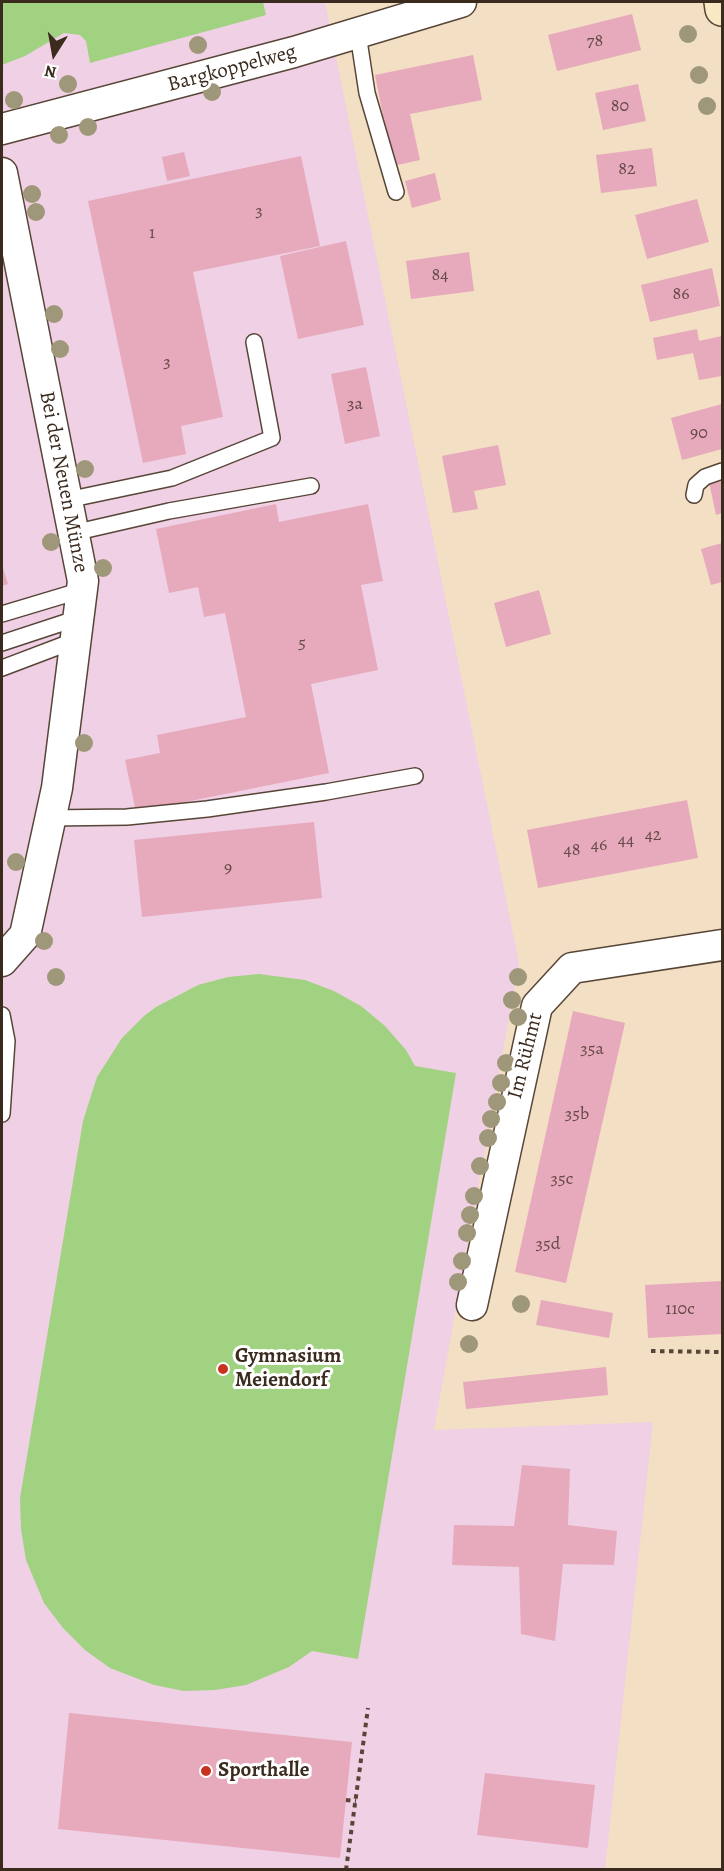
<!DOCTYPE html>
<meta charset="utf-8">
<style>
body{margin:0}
#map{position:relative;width:724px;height:1871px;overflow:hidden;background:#f3dfc4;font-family:Alegreya,serif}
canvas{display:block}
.frame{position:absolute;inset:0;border:3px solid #3b2a1e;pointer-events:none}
.north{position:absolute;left:24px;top:24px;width:60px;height:60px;-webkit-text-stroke:4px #fff;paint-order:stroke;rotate:191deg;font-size:16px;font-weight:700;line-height:24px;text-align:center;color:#3b2a1e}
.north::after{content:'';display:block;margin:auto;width:21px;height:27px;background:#3b2a1e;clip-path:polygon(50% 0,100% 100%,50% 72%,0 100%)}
</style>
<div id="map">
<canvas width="724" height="1871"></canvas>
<div class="frame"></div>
<div class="north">N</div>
</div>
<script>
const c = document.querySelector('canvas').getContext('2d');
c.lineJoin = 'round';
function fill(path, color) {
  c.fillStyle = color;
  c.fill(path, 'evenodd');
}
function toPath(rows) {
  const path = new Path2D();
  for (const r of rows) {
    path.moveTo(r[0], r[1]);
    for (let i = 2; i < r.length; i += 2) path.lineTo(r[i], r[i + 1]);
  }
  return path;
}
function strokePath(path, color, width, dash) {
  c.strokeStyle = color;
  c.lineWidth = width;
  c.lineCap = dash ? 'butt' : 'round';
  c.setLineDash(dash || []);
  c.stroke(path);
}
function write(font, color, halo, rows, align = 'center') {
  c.font = font + ' Alegreya,serif';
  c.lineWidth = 6;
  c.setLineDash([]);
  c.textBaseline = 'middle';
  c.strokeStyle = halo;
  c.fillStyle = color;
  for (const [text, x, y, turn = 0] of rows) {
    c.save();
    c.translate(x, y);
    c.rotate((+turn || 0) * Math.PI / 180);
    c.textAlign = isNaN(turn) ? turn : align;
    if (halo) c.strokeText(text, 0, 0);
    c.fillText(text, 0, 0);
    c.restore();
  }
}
const built = toPath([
 [2,2,325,2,519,963,434,1430,653,1422,605,1869,2,1870]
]);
const green = toPath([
 [2,2,263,2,266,15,90,63,86,41,80,35,64,33,25,56,2,65],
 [259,974,305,980,334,991,361,1006,385,1026,406,1050,415,1066,456,1073,358,1659,312,1651,289,1667,246,1685,215,1690,184,1691,154,1685,110,1668,85,1650,63,1628,44,1603,26,1560,21,1529,20,1498,83,1121,97,1077,122,1038,144,1016,156,1007,198,985,228,977]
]);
const building = toPath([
 [632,14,641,50,557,71,548,35],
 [473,55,482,100,410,114,420,160,393,166,375,75],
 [638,84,646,121,603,130,595,93],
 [652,148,657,186,601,193,596,155],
 [184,152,190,176,167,181,162,157],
 [301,156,320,246,193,272,223,417,181,426,186,454,143,463,88,201],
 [435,173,441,200,412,208,405,181],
 [697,199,709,242,647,259,635,215],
 [346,241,364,325,298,339,280,256],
 [469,252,474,291,411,299,406,261],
 [712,268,720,306,650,322,641,285],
 [697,329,699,341,722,336,722,376,699,380,693,353,657,360,653,338],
 [366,367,380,436,345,444,331,374],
 [722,404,722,449,682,460,671,418],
 [498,445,506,485,474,491,478,509,453,513,442,456],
 [722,479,722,513,716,515,709,482],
 [276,504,279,522,368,504,383,581,361,585,378,670,311,684,329,773,136,812,125,760,160,753,157,735,246,717,225,613,204,617,198,587,169,593,156,529],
 [722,543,722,582,711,585,701,549],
 [2,565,8,584,2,586],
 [539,590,551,634,506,647,494,603],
 [687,800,698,858,538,888,527,830],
 [314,822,322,898,142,917,134,840],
 [573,1011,625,1023,566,1283,515,1272],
 [722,1281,722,1334,648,1338,645,1285],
 [541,1300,613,1313,609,1338,536,1325],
 [606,1367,608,1395,466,1409,463,1382],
 [522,1465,570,1469,568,1525,617,1531,614,1565,563,1564,555,1641,521,1634,519,1567,452,1565,454,1525,514,1526],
 [69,1713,352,1742,340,1858,58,1829],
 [485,1773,595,1785,588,1848,477,1835]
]);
const path = toPath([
 [651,1351,722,1352],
 [346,1800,356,1801],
 [346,1870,368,1708]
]);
const lane = toPath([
 [358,34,367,93,396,192],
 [694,495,696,485,705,477,722,471],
 [67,500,172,478,272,438,254,342],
 [73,533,169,511,311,486],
 [2,614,82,590],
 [2,643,78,618],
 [2,668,76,640],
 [50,818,127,817,207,809,326,792,415,776],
 [2,1015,7,1041,2,1114]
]);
const street = toPath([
 [2,129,294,52,461,2],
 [2,173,83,581,57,788,25,935,2,961],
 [472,1305,537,1006,572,968,722,945]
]);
const secondary = toPath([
 [721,2,722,9]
]);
const trees = [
 [688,34],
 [198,45],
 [699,75],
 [68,84],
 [212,92],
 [14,100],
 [707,106],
 [88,127],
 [59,135],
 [32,194],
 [36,212],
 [54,314],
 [60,349],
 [85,469],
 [51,542],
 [103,568],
 [84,743],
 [16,862],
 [44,941],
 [56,977],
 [518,977],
 [512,1000],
 [518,1017],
 [506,1063],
 [501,1083],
 [497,1102],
 [491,1119],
 [488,1138],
 [480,1166],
 [474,1196],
 [470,1215],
 [467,1233],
 [462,1261],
 [458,1282],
 [521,1304],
 [469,1344]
];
const markers = [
 [223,1369,6,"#c8321e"],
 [206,1771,6,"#c8321e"]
];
const numberNames = [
 ["78",595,42],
 ["80",620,107],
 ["82",627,170],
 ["3",259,212],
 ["1",152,234],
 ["84",440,276],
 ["86",681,295],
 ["3",167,363],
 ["3a",355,405],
 ["90",699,434],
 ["5",302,644],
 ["42",653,836],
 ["44",626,841],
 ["46",599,846],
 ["48",572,851],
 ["9",228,869],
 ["35a",592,1050],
 ["35b",577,1115],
 ["35c",562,1180],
 ["35d",548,1245],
 ["110c",680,1310]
];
const streetNames = [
 ["Bargkoppelweg",232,69,-15],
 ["Bei der Neuen Münze",63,482,79],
 ["Im Rühmt",526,1056,-76]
];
const poiNames = [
 ["Gymnasium",235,1357],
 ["Meiendorf",235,1381],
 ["Sporthalle",218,1771]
];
fill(built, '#f0d0e4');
fill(green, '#a1d281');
fill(building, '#e7a9bc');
strokePath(lane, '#574537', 18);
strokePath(street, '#574537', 33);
strokePath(secondary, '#574537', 36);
strokePath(path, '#574537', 4, [4.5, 4.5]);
strokePath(lane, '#fff', 15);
strokePath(street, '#fff', 30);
strokePath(secondary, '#f8e8c3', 33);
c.fillStyle = '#9f9779';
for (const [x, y] of trees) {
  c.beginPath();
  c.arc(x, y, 9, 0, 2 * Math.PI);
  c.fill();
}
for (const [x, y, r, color] of markers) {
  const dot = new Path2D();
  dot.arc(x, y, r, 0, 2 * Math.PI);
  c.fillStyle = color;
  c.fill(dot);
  strokePath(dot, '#fff', 2);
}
write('18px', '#664a46', null, numberNames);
write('21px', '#3b2a1e', '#fff', streetNames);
write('bold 21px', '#3b2a1e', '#fff', poiNames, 'left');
</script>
